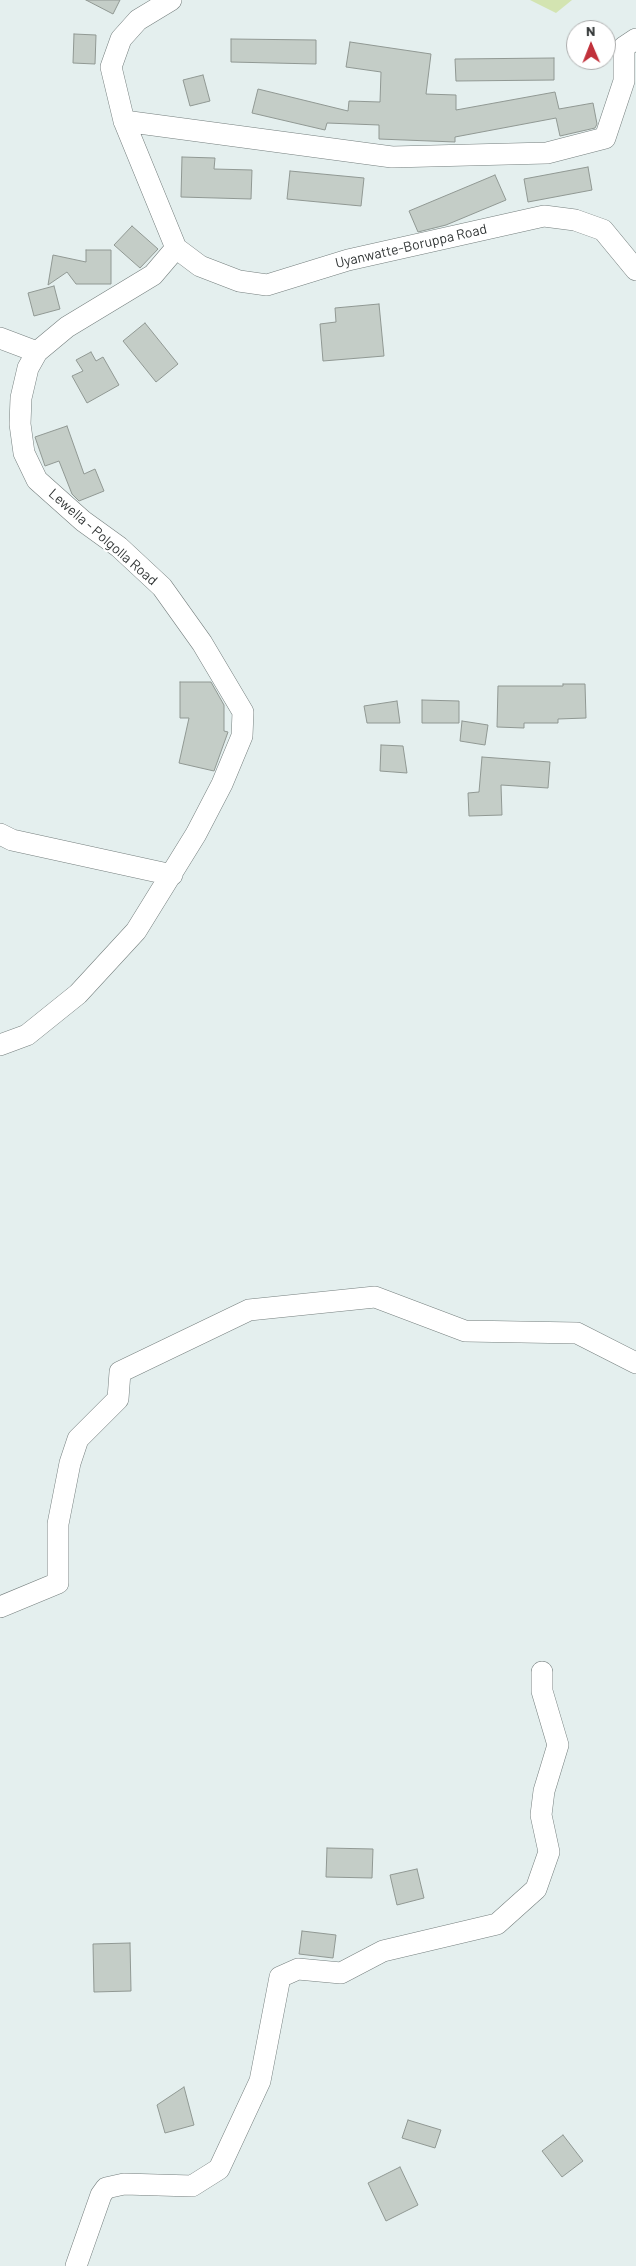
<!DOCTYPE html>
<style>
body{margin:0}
#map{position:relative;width:636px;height:2266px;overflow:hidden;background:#e4efee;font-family:Barlow,sans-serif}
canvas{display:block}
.north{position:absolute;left:566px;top:20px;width:50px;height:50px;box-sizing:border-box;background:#fff;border:1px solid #adaeae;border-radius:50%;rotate:359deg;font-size:14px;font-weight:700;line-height:20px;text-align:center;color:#313535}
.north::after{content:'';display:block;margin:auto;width:18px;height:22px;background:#c1313b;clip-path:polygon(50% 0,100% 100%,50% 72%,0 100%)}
</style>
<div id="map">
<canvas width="636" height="2266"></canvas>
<div class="north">N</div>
</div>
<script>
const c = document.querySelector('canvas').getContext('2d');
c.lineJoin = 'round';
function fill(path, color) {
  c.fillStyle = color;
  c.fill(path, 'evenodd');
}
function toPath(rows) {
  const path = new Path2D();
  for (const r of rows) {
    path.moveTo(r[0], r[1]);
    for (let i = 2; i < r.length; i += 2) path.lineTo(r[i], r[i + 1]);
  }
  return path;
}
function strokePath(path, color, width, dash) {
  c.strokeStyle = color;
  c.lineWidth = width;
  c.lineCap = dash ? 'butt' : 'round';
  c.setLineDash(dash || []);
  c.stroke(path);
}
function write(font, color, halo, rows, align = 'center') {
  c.font = font + ' Barlow,sans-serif';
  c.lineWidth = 4;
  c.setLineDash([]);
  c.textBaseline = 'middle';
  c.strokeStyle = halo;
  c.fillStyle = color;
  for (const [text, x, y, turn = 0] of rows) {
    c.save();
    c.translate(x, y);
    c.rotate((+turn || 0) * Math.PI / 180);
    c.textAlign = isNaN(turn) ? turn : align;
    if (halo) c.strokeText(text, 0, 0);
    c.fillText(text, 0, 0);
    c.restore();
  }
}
const green = toPath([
 [530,0,572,0,556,13]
]);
const building = toPath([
 [86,0,120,0,113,14,86,0],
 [74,34,96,35,95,64,73,63,74,34],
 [231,39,316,40,316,64,231,62,231,39],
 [350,42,431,54,426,94,456,95,456,110,555,92,559,109,593,103,597,124,595,128,560,136,556,118,455,137,455,142,379,139,379,125,327,123,325,130,252,113,258,89,348,111,349,101,380,102,381,72,346,67,350,42],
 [554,58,554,80,456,81,455,59,554,58],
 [203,75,210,101,190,106,183,80,203,75],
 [182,157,215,158,214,169,252,170,251,199,181,197,182,157],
 [588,167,592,190,528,202,524,179,588,167],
 [290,171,364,178,361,206,287,199,290,171],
 [495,175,506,200,446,225,418,232,409,211,495,175],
 [132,226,158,249,140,268,114,245,132,226],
 [86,250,111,250,111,284,76,284,67,272,48,285,53,255,86,262,86,250],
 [54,286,60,309,34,316,28,293,54,286],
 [379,304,384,356,323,361,320,324,336,322,335,308,379,304],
 [145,323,178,364,156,382,123,341,145,323],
 [91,352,96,361,103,357,119,385,87,403,72,376,83,371,76,360,91,352],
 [67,426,84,474,95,469,104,491,79,501,72,494,59,461,45,466,35,437,67,426],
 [180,682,211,682,224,705,224,731,228,732,214,771,179,763,189,718,180,718,180,682],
 [563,684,585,684,586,718,558,719,558,723,524,723,524,728,497,727,498,686,563,686,563,684],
 [422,700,459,701,459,723,422,723,422,700],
 [397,701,400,723,367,723,364,706,397,701],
 [462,721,488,725,485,745,460,741,462,721],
 [381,745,403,746,407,773,380,771,381,745],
 [482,757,550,762,548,788,501,785,502,815,469,816,468,793,479,792,482,757],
 [327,1848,373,1849,372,1878,326,1877,327,1848],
 [417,1869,424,1898,397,1905,390,1875,417,1869],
 [302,1931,336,1935,333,1958,299,1954,302,1931],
 [130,1943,131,1991,94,1992,93,1944,130,1943],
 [184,2087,194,2125,165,2133,157,2105,184,2087],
 [408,2120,441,2130,435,2148,402,2138,408,2120],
 [563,2135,583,2161,562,2177,542,2151,563,2135],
 [400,2167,418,2205,386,2221,368,2183,400,2167]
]);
const minor = toPath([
 [171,0,138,20,121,39,111,67,124,121,176,248],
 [124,121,392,157,547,153,605,138,624,81,624,47,636,39],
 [176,248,200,266,239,281,267,285,348,260,544,216,575,220,603,230,636,270],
 [0,338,37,352],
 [0,834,12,840,172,875],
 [0,1045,27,1035,78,994,136,931,196,834,222,784,242,736,243,712,202,643,162,587,119,547,83,521,37,480,24,453,20,424,21,398,28,368,37,352,67,327,153,275,176,248],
 [0,1607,58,1583,58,1524,70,1463,78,1439,118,1399,120,1372,249,1310,375,1297,465,1331,577,1333,636,1363],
 [76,2266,101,2195,106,2188,124,2184,192,2186,219,2169,260,2081,280,1977,298,1969,341,1973,383,1951,497,1924,536,1889,549,1852,541,1815,544,1791,558,1745,542,1691,542,1672]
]);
const streetNames = [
 ["Uyanwatte-Boruppa Road",411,246,-13],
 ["Lewella - Polgolla Road",103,537,41]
];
fill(green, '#d3e4b1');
fill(building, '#c4cdc7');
strokePath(building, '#909893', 1);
strokePath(minor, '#757f7e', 22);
strokePath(minor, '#fff', 21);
write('14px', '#313535', '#fff', streetNames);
</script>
